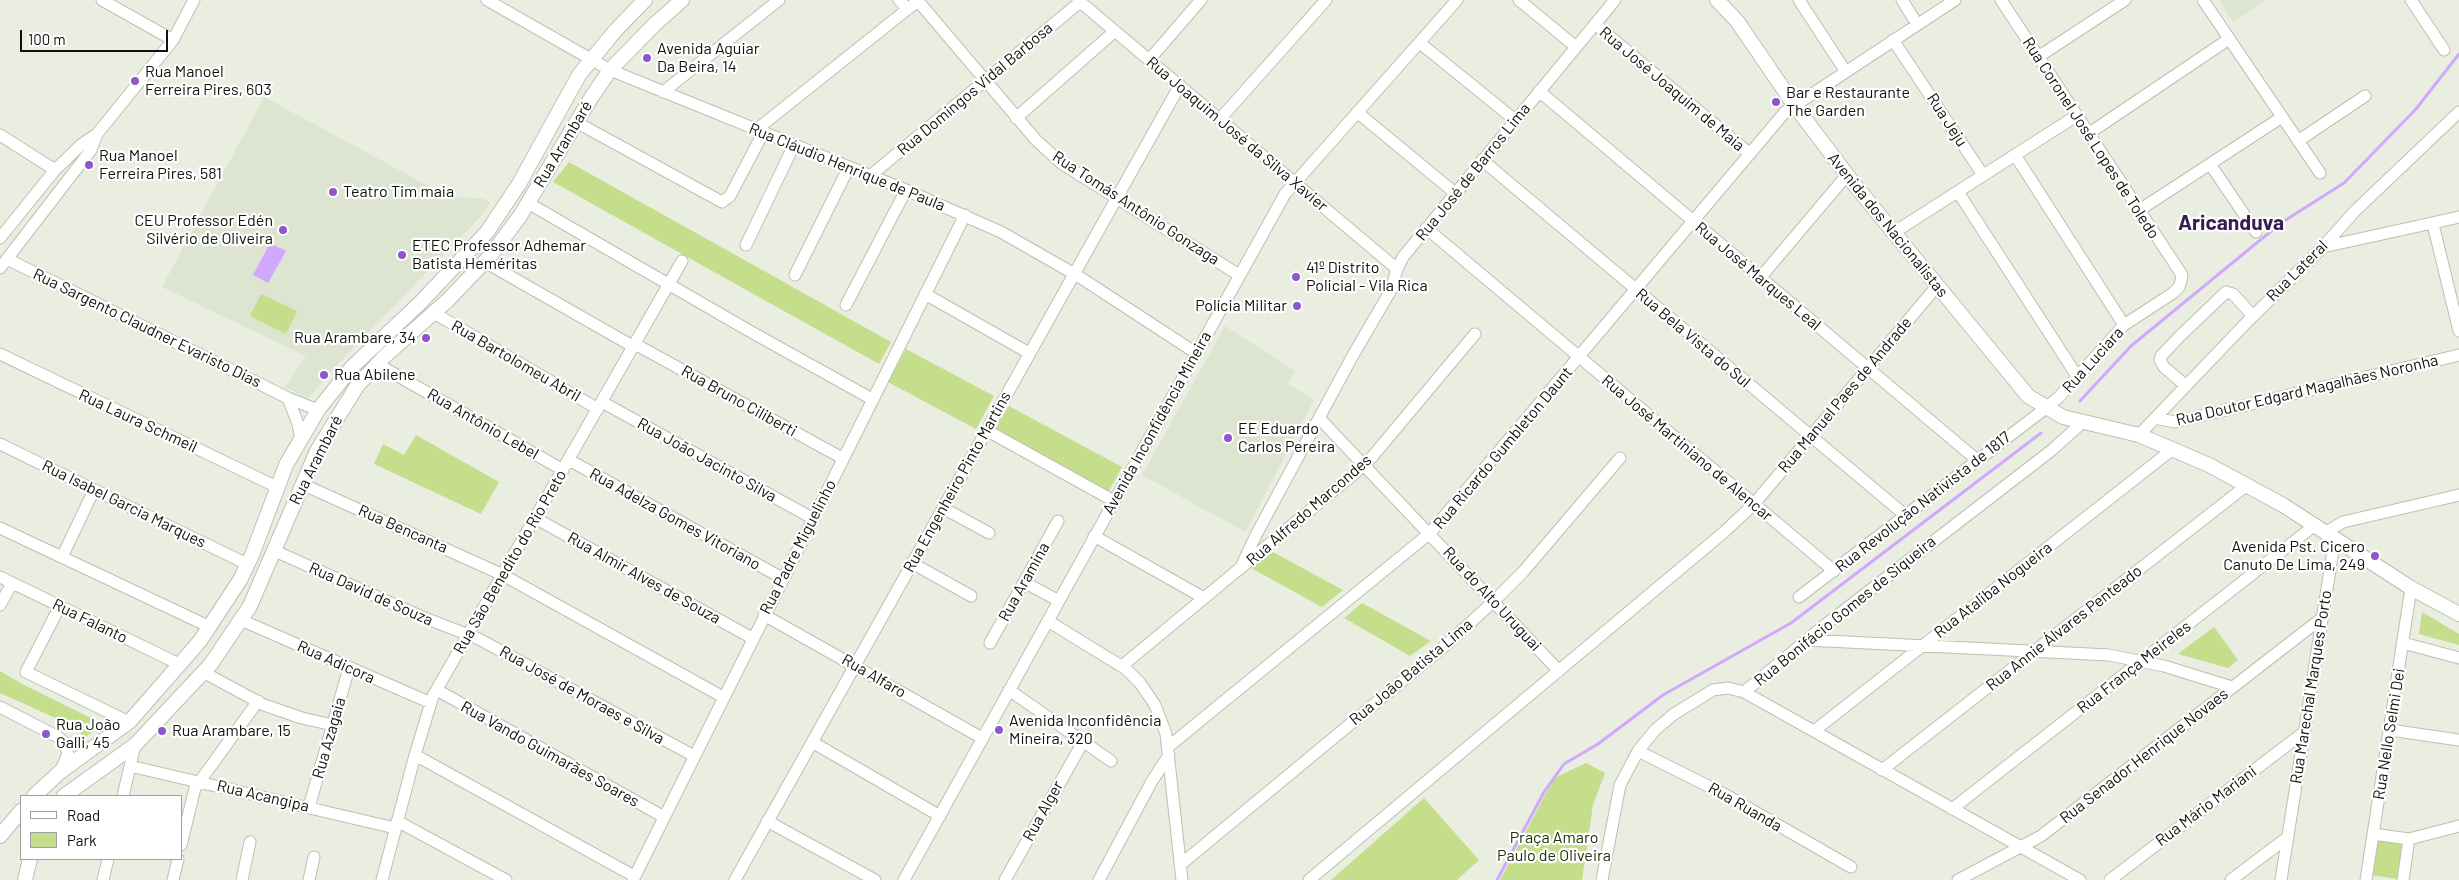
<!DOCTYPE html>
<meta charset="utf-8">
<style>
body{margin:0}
#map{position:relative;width:2459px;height:880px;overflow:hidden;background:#e9eee1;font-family:Barlow,sans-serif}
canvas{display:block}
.legend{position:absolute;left:20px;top:795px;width:162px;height:65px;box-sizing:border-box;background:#fff;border:1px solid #9fa09e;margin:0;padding:6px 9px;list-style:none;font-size:15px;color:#10120d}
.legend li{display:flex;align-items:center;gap:10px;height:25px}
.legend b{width:25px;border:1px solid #9fa09e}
.scale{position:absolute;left:20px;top:30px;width:148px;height:22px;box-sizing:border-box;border:2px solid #10120d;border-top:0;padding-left:6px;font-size:15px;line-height:18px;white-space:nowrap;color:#10120d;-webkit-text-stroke:4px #fff;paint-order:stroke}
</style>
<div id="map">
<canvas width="2459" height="880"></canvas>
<ul class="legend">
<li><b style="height:6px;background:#fff"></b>Road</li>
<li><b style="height:14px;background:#c4de8b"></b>Park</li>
</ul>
<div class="scale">100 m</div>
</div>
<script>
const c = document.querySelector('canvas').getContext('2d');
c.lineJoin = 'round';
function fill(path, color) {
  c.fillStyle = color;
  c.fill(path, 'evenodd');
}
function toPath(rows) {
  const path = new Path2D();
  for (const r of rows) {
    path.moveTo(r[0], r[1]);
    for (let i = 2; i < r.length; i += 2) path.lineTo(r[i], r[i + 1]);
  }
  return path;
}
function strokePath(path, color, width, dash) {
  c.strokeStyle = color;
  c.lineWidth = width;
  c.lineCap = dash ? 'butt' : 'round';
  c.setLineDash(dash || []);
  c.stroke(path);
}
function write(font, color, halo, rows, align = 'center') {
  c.font = font + ' Barlow,sans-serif';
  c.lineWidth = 4.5;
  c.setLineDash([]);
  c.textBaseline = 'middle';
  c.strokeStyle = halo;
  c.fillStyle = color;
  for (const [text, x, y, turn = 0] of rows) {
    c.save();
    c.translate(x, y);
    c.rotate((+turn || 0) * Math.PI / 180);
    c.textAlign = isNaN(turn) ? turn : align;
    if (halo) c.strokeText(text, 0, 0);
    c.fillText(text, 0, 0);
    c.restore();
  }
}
const built = toPath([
 [2219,0,2266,0,2233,22],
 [264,97,447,196,484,199,490,203,482,215,333,369,308,399,285,387,306,356,162,287],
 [1225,326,1295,371,1288,384,1314,400,1245,532,1142,475]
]);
const green = toPath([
 [569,162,891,342,879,364,553,182],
 [261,294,297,311,286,334,250,316],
 [906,349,994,396,976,429,888,382],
 [1009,406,1122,467,1109,491,995,429],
 [416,435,499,482,481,514,374,464,383,444,404,455],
 [1273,552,1343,590,1322,607,1251,568],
 [1362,603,1431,641,1410,656,1344,618],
 [2422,612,2459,634,2459,645,2419,634],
 [2214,627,2238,660,2228,668,2178,654],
 [0,671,24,685,103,724,84,738,78,729,71,725,0,693],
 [1586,763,1605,773,1593,805,1582,880,1500,880,1554,778],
 [1424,798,1479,860,1457,880,1331,880],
 [2377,840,2403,844,2397,879,2372,875]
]);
const water = toPath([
 [270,243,286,251,268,283,253,275]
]);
const stream = toPath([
 [2080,401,2131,346,2281,223,2344,183,2416,109,2459,54],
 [1497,880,1544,792,1564,764,1598,744,1663,695,1791,623,2041,433]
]);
const minor = toPath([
 [102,0,173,40],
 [487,0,610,70,906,190,1001,232,1078,276,1196,353],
 [899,0,908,9],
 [1078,0,1397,269],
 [1519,0,1576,47],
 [1799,0,1846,72],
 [1902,0,1917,24],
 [2203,0,2320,173],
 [2411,0,2444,50],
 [918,1,1036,140,1061,163,1239,275],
 [1595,24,1750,154],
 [1893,40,1983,175],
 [1420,43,1515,120],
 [2038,57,2125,0],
 [1149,60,1201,0],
 [1539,91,1977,460],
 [663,92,779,0],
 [1357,112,1455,193],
 [1016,118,1115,31],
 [1220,119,1326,0],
 [576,122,722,202,730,196,763,133],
 [756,130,919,0],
 [2088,134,2229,39],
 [0,135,55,170],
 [2298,141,2365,96],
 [2015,155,2124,325],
 [1482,160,1905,515],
 [2210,164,2256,232],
 [870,176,1080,2],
 [1958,192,2077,376],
 [528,203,753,333,872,399],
 [2138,211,2282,117],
 [2433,224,2459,331],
 [1426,228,1834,571],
 [1893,233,2076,116],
 [0,238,55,170,82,144,97,134],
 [746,245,794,145],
 [2323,247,2459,217],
 [7,259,288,398,318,410],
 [485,262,634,347],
 [0,268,91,150,97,134,173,40,194,0],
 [795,275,849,167],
 [1760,278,1847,175],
 [925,294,1029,353],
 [846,305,906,190],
 [434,313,598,409],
 [635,344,842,458],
 [0,354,277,487],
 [377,364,563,470],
 [2186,386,2164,367,2160,360,2161,356,2180,336,2226,292,2233,294,2253,316],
 [288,398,298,424,301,439],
 [602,402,812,518],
 [2155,418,2175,422,2459,355],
 [1320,419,1559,671],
 [986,430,1114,501],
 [2139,435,2247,322,2323,247,2354,212,2459,112],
 [0,444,247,564],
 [569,460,782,578],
 [302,484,503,575,723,697],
 [943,508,989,533],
 [535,518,752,638],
 [0,528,210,627],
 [2326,532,2343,522,2459,495],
 [1094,536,1204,598],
 [275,551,420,616,479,639,694,756],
 [62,557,94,490],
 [912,563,971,596],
 [1240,569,1257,533,1352,357,1391,290,1397,269,1403,257,1615,0],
 [0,577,181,665],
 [1024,582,1059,601],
 [1799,597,2046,408,2059,397,2124,325,2173,293,2179,287,2181,281,2182,275,2001,0],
 [0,605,12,583],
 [60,606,26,672,129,722],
 [764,615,982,738],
 [241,620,431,703],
 [1048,621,1126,669,1140,683,1155,705,1166,734,1182,880],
 [1807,640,2109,655,2164,666,2232,687],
 [990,643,1058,521],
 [2403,643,2459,658],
 [1122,666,1355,473,1372,457,1475,334],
 [203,672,264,705,302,718,333,725],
 [437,690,664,817],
 [1009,690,1111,761],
 [1744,692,1825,625,2052,450,2084,421],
 [0,707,58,737,64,742,68,754,60,772],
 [2390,730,2459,740],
 [1814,731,2173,449],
 [812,742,940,816],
 [1168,747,1430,533,1785,112,1955,0],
 [1638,751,1724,794,1851,867],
 [415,755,634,876],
 [130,766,395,828],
 [1882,770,2246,486],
 [123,796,135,745],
 [309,807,349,668],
 [1952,809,2315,525],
 [397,821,506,880],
 [767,821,875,880],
 [2373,834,2409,839,2459,826],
 [181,845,195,788,258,701],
 [1180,865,1447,644,1494,601,1523,572,1620,458],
 [103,880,108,859],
 [173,880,178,859],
 [242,880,250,842],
 [309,880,314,857],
 [382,880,415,755,433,696,682,261],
 [633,880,965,215],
 [735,880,1180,85],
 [904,880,1285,194,1457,0],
 [1005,880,1083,742],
 [1099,880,1152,781,1169,755],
 [1309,880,1723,533,1754,504,1937,286],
 [1602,880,1620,785,1638,751,1655,730,1674,714,1713,690,1728,688,1744,692,2080,880],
 [1958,880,2041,836,2322,618],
 [2110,880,2303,733],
 [2231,880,2288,837],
 [2281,880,2335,538],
 [2366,880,2411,588],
 [2403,880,2409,839]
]);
const major = toPath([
 [1717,0,1737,21,1795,106,1854,184,2028,396,2063,417,2139,435,2209,465,2283,505,2411,588,2459,614],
 [34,796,60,772,130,721,200,641,240,580,252,555,286,465,318,410,352,367,420,303,487,232,519,184,579,75,615,31,645,0],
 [64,796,135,745,211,664,250,606,317,451,357,386,385,356,448,300,491,255,520,216,591,98,610,70,654,25,682,0],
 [0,836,21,811],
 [25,880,30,859]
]);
const markers = [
 [647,58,5,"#9155cb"],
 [135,81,5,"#9155cb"],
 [1776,102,5,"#9155cb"],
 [89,165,5,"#9155cb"],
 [333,192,5,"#9155cb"],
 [283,230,5,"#9155cb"],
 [402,255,5,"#9155cb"],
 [1296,277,5,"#9155cb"],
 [1297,306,5,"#9155cb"],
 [426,338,5,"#9155cb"],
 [324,375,5,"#9155cb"],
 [1228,438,5,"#9155cb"],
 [2375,556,5,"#9155cb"],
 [999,730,5,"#9155cb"],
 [162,731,5,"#9155cb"],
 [46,734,5,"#9155cb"]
];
const poiNames = [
 ["Avenida Aguiar",657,49],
 ["Da Beira, 14",657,67],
 ["Rua Manoel",145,72],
 ["Ferreira Pires, 603",145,90],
 ["Bar e Restaurante",1786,93],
 ["The Garden",1786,111],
 ["Rua Manoel",99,156],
 ["Ferreira Pires, 581",99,174],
 ["Teatro Tim maia",343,192],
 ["CEU Professor Edén",273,221,"right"],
 ["Silvério de Oliveira",273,239,"right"],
 ["ETEC Professor Adhemar",412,246],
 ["Batista Heméritas",412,264],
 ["41º Distrito",1306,268],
 ["Policial - Vila Rica",1306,286],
 ["Polícia Militar",1287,306,"right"],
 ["Rua Arambare, 34",416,338,"right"],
 ["Rua Abilene",334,375],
 ["EE Eduardo",1238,429],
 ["Carlos Pereira",1238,447],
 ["Avenida Pst. Cicero",2365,547,"right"],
 ["Canuto De Lima, 249",2365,565,"right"],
 ["Avenida Inconfidência",1009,721],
 ["Mineira, 320",1009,739],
 ["Rua João",56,725],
 ["Galli, 45",56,743],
 ["Rua Arambare, 15",172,731]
];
const streetNames = [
 ["Rua Domingos Vidal Barbosa",975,89,-40],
 ["Rua José Joaquim de Maia",1672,89,40],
 ["Rua Jeju",1947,120,57],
 ["Rua Joaquim José da Silva Xavier",1237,134,40],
 ["Rua Coronel José Lopes de Toledo",2091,138,57],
 ["Rua Arambaré",563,144,-59],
 ["Rua Cláudio Henrique de Paula",847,167,22],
 ["Rua José de Barros Lima",1473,172,-51],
 ["Rua Tomás Antônio Gonzaga",1136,208,33],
 ["Avenida dos Nacionalistas",1888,225,51],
 ["Rua Lateral",2297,271,-45],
 ["Rua José Marques Leal",1758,276,40],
 ["Rua Sargento Claudner Evaristo Dias",147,328,26],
 ["Rua Bela Vista do Sul",1693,338,40],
 ["Rua Luciara",2093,360,-48],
 ["Rua Bartolomeu Abril",516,361,30],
 ["Rua Doutor Edgard Magalhães Noronha",2307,390,-13],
 ["Rua Manuel Paes de Andrade",1845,395,-50],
 ["Rua Bruno Ciliberti",739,401,29],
 ["Rua Laura Schmeil",138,421,25],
 ["Avenida Inconfidência Mineira",1157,423,-61],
 ["Rua Antônio Lebel",483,424,30],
 ["Rua Ricardo Gumbleton Daunt",1503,448,-50],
 ["Rua José Martiniano de Alencar",1687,448,40],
 ["Rua Arambaré",316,460,-63],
 ["Rua João Jacinto Silva",707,460,29],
 ["Rua Engenheiro Pinto Martins",957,482,-61],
 ["Rua Revolução Nativista de 1817",1923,502,-38],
 ["Rua Isabel Garcia Marques",124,504,26],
 ["Rua Alfredo Marcondes",1309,510,-41],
 ["Rua Adelza Gomes Vitoriano",675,519,29],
 ["Rua Bencanta",403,529,24],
 ["Rua Padre Miguelinho",798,547,-63],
 ["Rua São Benedito do Rio Preto",510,562,-60],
 ["Rua Almir Alves de Souza",644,578,29],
 ["Rua Aramina",1024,582,-61],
 ["Rua Ataliba Nogueira",1993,590,-38],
 ["Rua David de Souza",371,594,24],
 ["Rua do Alto Uruguai",1492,599,47],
 ["Rua Bonifácio Gomes de Siqueira",1845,611,-39],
 ["Rua Falanto",90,621,26],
 ["Rua Annie Álvares Penteado",2064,628,-38],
 ["Rua Adicora",336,662,24],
 ["Rua França Meireles",2134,667,-38],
 ["Rua João Batista Lima",1411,672,-40],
 ["Rua Alfaro",874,676,30],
 ["Rua Marechal Marques Porto",2311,687,-81],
 ["Rua José de Moraes e Silva",582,695,29],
 ["Rua Nello Selmi Dei",2389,734,-81],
 ["Rua Azagaia",329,738,-74],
 ["Rua Vando Guimarães Soares",550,754,29],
 ["Rua Senador Henrique Novaes",2144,756,-38],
 ["Rua Acangipa",263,796,13],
 ["Rua Mário Mariani",2206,806,-37],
 ["Rua Ruanda",1745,807,30],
 ["Rua Alger",1043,811,-61]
];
const parkNames = [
 ["Praça Amaro",1554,838],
 ["Paulo de Oliveira",1554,856]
];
const districtNames = [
 ["Aricanduva",2231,223]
];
fill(built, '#dde4d0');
fill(green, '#c4de8b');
fill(water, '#d0a9fe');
strokePath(stream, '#d0a9fe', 3);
strokePath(minor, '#bbc0b3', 13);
strokePath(major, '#bbc0b3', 16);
strokePath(minor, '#fff', 11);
strokePath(major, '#fff', 14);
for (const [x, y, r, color] of markers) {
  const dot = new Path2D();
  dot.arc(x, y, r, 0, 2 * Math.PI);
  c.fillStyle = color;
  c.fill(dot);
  strokePath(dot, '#fff', 2);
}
write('16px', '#10120d', '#fff', poiNames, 'left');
write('16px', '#10120d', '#fff', streetNames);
write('16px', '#263009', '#fff', parkNames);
write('bold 21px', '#391b54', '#fff', districtNames);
</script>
